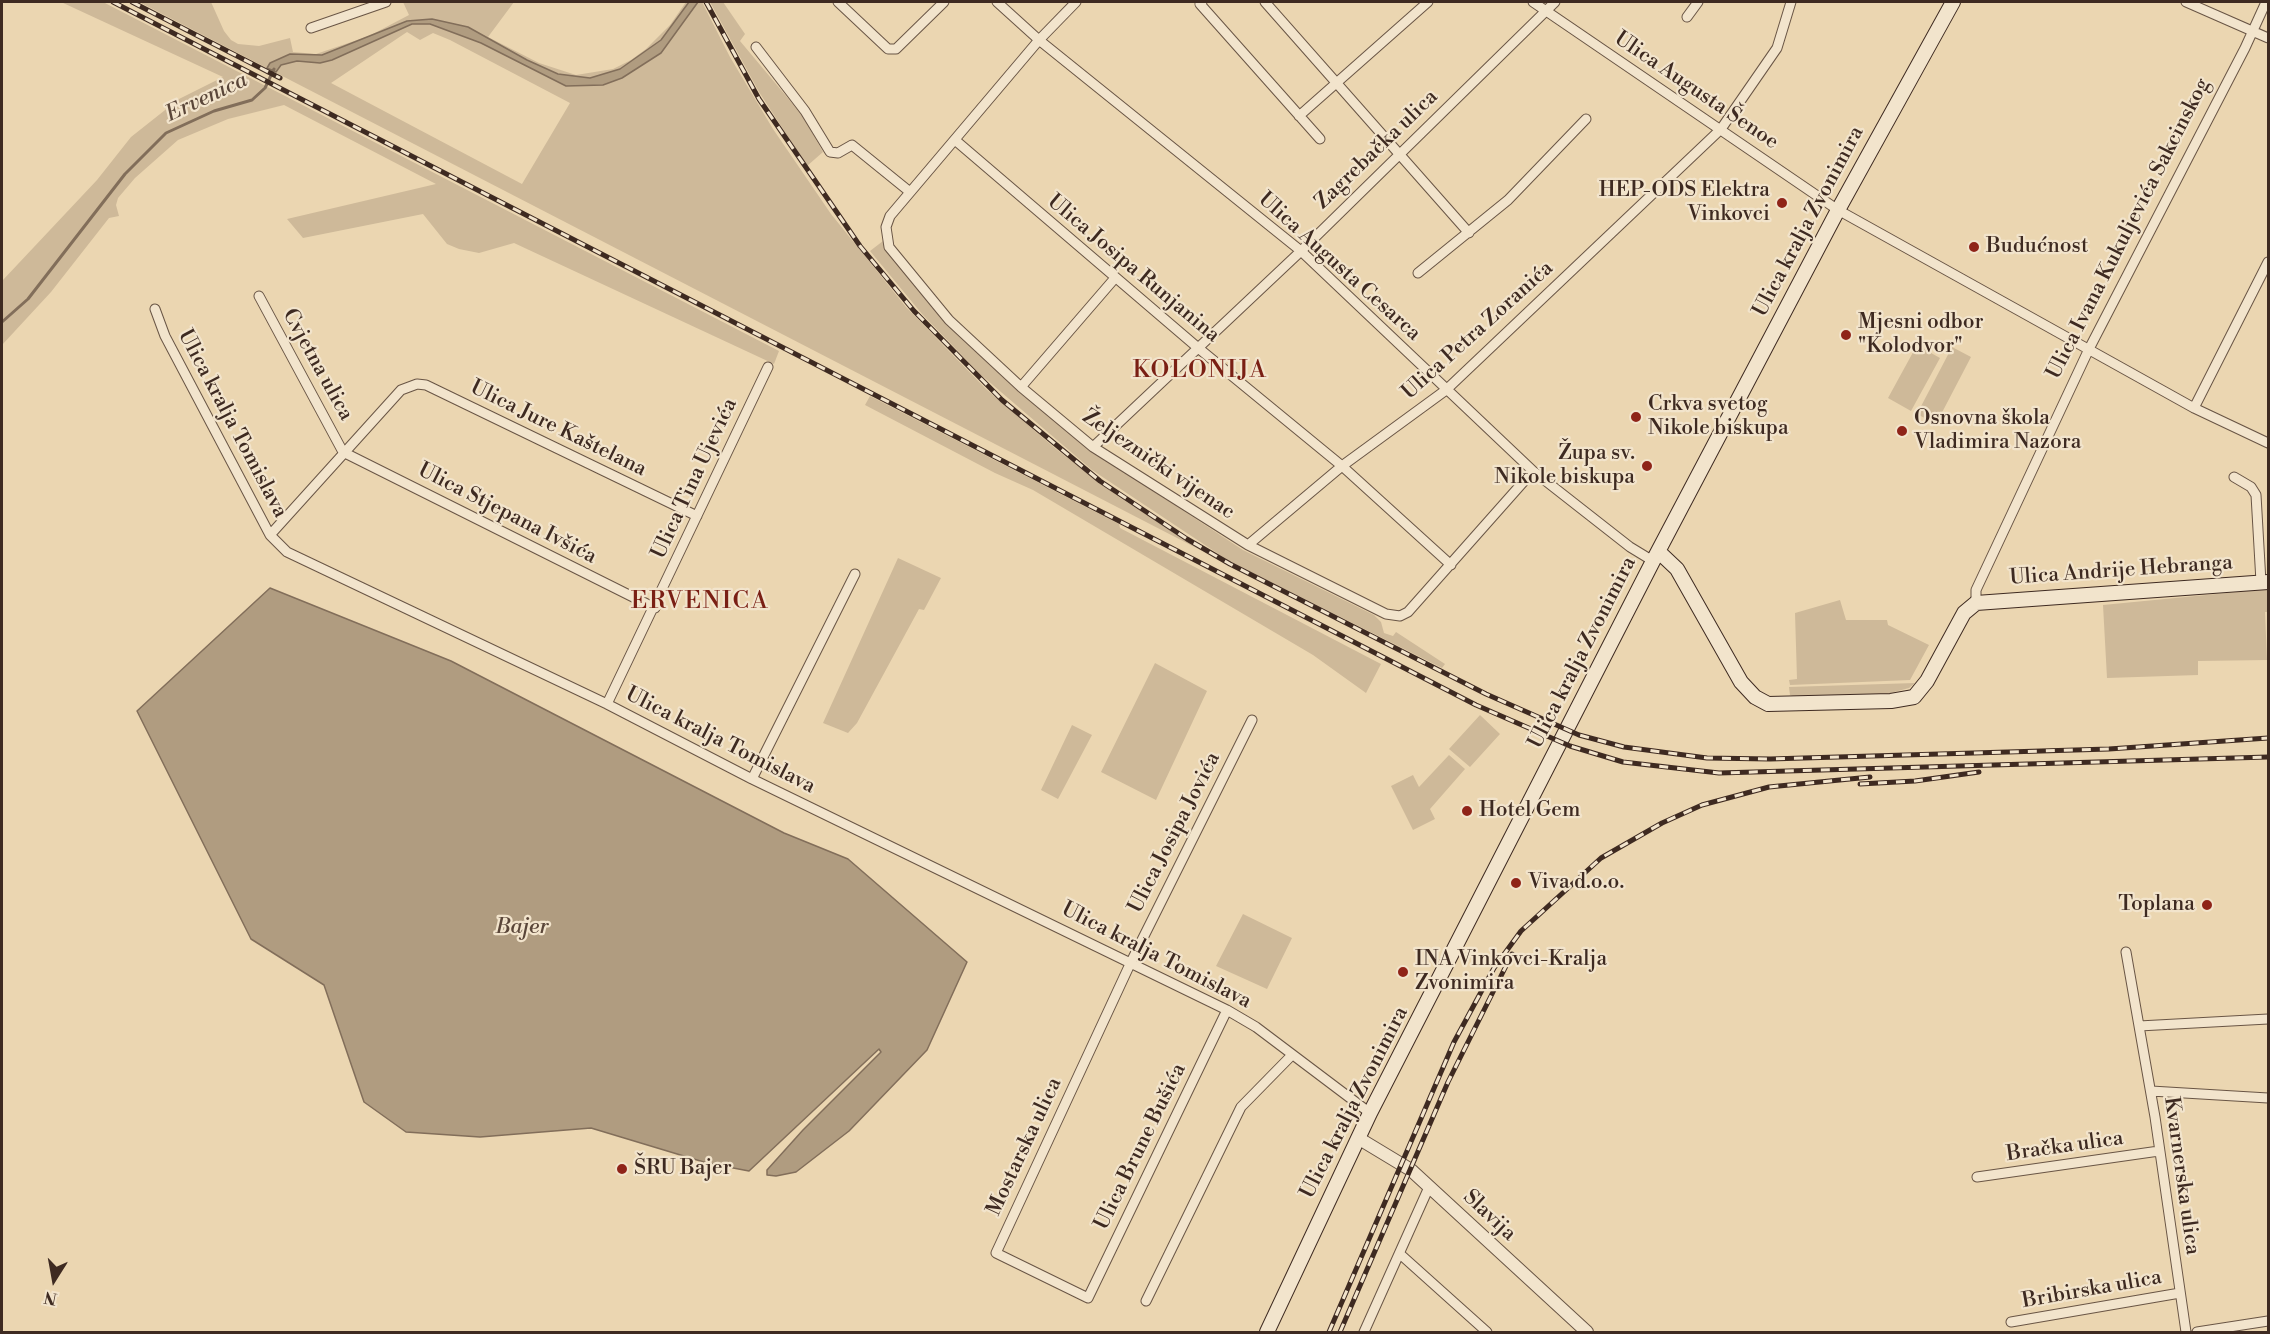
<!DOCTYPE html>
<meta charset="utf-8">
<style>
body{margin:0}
#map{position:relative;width:2270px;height:1334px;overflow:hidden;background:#ebd6b1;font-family:"Libre Bodoni",serif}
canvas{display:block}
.frame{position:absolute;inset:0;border:3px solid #3e2a21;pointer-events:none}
.north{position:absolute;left:24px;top:1250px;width:60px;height:60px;-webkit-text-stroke:4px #f2e4cc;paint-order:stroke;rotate:191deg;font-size:16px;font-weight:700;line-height:24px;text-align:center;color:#3e2a21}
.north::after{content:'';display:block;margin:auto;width:21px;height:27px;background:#3e2a21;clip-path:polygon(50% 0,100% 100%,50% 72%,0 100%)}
</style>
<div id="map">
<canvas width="2270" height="1334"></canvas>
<div class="frame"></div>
<div class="north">N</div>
</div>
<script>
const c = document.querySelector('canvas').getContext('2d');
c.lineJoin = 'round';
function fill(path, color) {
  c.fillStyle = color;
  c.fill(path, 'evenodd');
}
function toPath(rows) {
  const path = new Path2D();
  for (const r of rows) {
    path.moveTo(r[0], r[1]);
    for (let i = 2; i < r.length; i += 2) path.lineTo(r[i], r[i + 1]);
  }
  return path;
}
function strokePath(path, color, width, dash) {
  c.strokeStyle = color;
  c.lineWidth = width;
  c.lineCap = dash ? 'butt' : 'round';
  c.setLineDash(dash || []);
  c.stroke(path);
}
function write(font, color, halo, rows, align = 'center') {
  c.font = font + ' "Libre Bodoni",serif';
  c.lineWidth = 4.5;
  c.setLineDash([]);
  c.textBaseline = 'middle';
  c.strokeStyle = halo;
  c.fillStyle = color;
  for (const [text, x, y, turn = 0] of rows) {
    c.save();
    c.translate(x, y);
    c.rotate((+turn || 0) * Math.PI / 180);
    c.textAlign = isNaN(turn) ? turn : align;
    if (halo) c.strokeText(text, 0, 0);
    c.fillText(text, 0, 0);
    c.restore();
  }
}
const green = toPath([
 [61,2,103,2,779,351,774,364,514,243,479,253,459,249,447,244,423,214,303,238,287,219,436,184,284,105,228,119,178,140,135,178,118,198,116,205,119,216,109,218,51,292,2,345,2,281,97,180,131,137,179,99,223,77],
 [139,2,211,2,224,31,231,40,238,44,259,46,290,38,293,52,316,54,369,36,409,15,403,2,514,2,488,37,539,63,576,75,613,69,631,60,646,49,670,25,686,2,702,2,730,57,773,129,831,214,906,307,986,389,1056,449,1119,497,1208,554],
 [407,32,420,40,433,33,450,40,570,103,522,184,331,83],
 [710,2,723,2,745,34,740,41,802,115,823,152,807,166,759,92],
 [883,241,944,322,1019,392,1091,450,1243,550,1374,615,1381,622,1384,633,1393,636,1396,632,1445,664,1442,668,1229,561,1092,470,980,374,922,314,870,251],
 [1917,345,1940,358,1911,411,1888,398],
 [1952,347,1971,357,1936,424,1917,414],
 [870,396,1119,524,1120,528,1381,664,1366,693,1313,655,1033,490,995,473,865,405],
 [898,558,941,578,924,610,919,609,857,723,848,733,823,723],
 [2268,589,2268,612,2265,612,2267,660,2198,661,2198,675,2107,678,2103,605],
 [1840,600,1846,620,1887,620,1888,625,1929,645,1910,680,1790,685,1789,680,1797,679,1795,613],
 [1155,663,1207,691,1156,800,1101,772],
 [1915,683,1909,688,1887,694,1795,697,1790,695,1789,687],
 [1480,715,1500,734,1470,767,1449,749],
 [1072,725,1092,735,1058,799,1041,790],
 [1449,755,1465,769,1430,809,1435,819,1413,830,1391,786,1413,775,1419,787],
 [1243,914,1292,938,1267,989,1216,966]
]);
const water = toPath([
 [689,2,698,2,661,53,622,78,603,85,566,86,481,43,430,24,412,24,332,60,320,63,297,61,281,65,276,72,267,68,270,63,290,54,322,55,407,21,432,19,468,27,527,60,558,74,590,78,620,69,661,40,689,2],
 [270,588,451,661,784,833,848,859,967,962,927,1050,849,1131,796,1172,776,1176,767,1175,767,1170,803,1130,881,1052,879,1049,749,1171,707,1163,591,1128,480,1137,406,1132,364,1102,324,985,251,939,137,711,270,588]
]);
const stream = toPath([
 [2,322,28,299,125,174,166,133,214,111,252,100,265,88,274,69]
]);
const minor = toPath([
 [838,2,888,49,896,49,944,2],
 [997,2,1039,40,1301,251,1533,471,1630,547,1653,561],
 [1076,2,1039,40,890,216,886,227,889,247,949,320,1021,387,1093,447,1248,545,1386,614,1400,616,1408,612,1533,471],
 [1202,2,1200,4,1320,139],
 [1265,2,1469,233],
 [1533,2,1838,210,2194,408,2268,443],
 [2186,2,2268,38],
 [1687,17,1698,2],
 [311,28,386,2],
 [756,47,805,111,830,152,838,153,852,145,910,192],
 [1299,116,1428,2],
 [955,140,1197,347,1342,466,1451,565],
 [1418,273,1508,200,1586,119],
 [259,296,343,452,655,608],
 [155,309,165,336,270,535,287,552,607,704,752,779,1227,1010,1256,1027,1370,1113],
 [1021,387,1115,278],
 [2194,408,2268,262],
 [1093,447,1301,251,1555,2],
 [2234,477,2251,487,2256,495,2261,582],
 [270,535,401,390,417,384,426,385,697,516],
 [1248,545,1342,466,1446,390,1721,129,1777,48,1791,2],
 [1976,603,1976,590,2089,349,2245,48,2266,2],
 [607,704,768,367],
 [752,779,855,574],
 [2126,952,2155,1117,2186,1332],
 [1227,1010,1088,1298,996,1253,1131,962,1252,720],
 [2139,1026,2268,1019],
 [2151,1091,2268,1098],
 [1977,1177,2159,1151],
 [1400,1254,1487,1332],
 [1146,1301,1241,1107,1292,1055],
 [2011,1322,2180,1293],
 [1364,1332,1429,1187],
 [2197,1332,2268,1321]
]);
const tertiary = toPath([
 [1358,1138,1411,1170,1587,1332]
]);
const secondary = toPath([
 [1659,552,1677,569,1741,682,1755,697,1768,704,1891,701,1914,697,1927,681,1964,613,1976,603,2268,582],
 [1267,1332,1370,1113,1653,561,1838,210,1953,2]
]);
const rail = toPath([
 [113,2,1476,705,1570,746,1623,762,1719,773,2268,757],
 [132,2,280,78],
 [706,2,759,99,860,246,914,311,1002,400,1100,481,1187,539,1230,564,1486,694,1579,735,1624,747,1707,758,1770,759,2109,749,2268,738],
 [1860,784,1915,781,1979,772],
 [1329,1332,1454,1042,1494,968,1521,931,1601,858,1662,823,1702,805,1769,787,1870,777],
 [1340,1332,1448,1082,1512,954]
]);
const markers = [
 [1782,203,6,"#8f2418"],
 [1974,247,6,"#8f2418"],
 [1846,335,6,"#8f2418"],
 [1636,417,6,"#8f2418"],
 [1902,431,6,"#8f2418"],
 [1647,466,6,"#8f2418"],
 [1467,811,6,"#8f2418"],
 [1516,883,6,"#8f2418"],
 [2207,905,6,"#8f2418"],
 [1403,972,6,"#8f2418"],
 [622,1169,6,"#8f2418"]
];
const streetNames = [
 ["Ulica Augusta Šenoe",1696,91,34],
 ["Zagrebačka ulica",1377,150,-44],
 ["Ulica kralja Zvonimira",1809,222,-62],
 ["Ulica Ivana Kukuljevića Sakcinskog",2129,229,-63],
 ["Ulica Augusta Cesarca",1339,267,42],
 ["Ulica Josipa Runjanina",1133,269,40],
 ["Ulica Petra Zoranića",1478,331,-42],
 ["Cvjetna ulica",317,365,61],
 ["Ulica kralja Tomislava",232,424,62],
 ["Ulica Jure Kaštelana",558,429,26],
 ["Željeznički vijenac",1158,465,34],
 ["Ulica Tina Ujevića",695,479,-65],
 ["Ulica Stjepana Ivšića",507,514,27],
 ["Ulica Andrije Hebranga",2121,571,-4],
 ["Ulica kralja Zvonimira",1583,653,-63],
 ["Ulica kralja Tomislava",720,741,27],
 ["Ulica Josipa Jovića",1175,833,-63],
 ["Ulica kralja Tomislava",1156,956,27],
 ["Ulica kralja Zvonimira",1355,1103,-63],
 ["Mostarska ulica",1025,1147,-65],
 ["Ulica Brune Bušića",1141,1147,-64],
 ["Bračka ulica",2065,1147,-8],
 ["Kvarnerska ulica",2181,1176,82],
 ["Slavija",1489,1216,43],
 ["Bribirska ulica",2092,1290,-10]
];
const poiNames = [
 ["HEP-ODS Elektra",1770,191,"right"],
 ["Vinkovci",1770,215,"right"],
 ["Budućnost",1986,247],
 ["Mjesni odbor",1858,323],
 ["\"Kolodvor\"",1858,347],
 ["Crkva svetog",1648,405],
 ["Nikole biskupa",1648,429],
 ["Osnovna škola",1914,419],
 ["Vladimira Nazora",1914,443],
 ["Župa sv.",1635,454,"right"],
 ["Nikole biskupa",1635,478,"right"],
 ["Hotel Gem",1479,811],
 ["Viva d.o.o.",1528,883],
 ["Toplana",2195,905,"right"],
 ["INA Vinkovci-Kralja",1415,960],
 ["Zvonimira",1415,984],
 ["ŠRU Bajer",634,1169]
];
const waterNames = [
 ["Ervenica",207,98,-25],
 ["Bajer",522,928]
];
const quarterNames = [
 ["KOLONIJA",1200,371],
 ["ERVENICA",700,602]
];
fill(green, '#ceb999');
fill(water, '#b09c80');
strokePath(water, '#826e5a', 1.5);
strokePath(stream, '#826e5a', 3);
strokePath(minor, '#695545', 11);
strokePath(tertiary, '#695545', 14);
strokePath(secondary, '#3e2a21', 16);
strokePath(minor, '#f2e4cc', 9);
strokePath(tertiary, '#f2e4cc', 12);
strokePath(secondary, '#f2e4cc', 14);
strokePath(rail, '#3e2a21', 5);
strokePath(rail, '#f2e4cc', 3, [9]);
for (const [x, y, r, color] of markers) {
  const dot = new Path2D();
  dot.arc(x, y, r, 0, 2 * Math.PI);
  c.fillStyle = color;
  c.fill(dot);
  strokePath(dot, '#f2e4cc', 2);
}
write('21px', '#3e2a21', '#f2e4cc', streetNames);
write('21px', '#3e2a21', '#f2e4cc', poiNames, 'left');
write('italic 22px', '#5a4639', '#f2e4cc', waterNames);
c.letterSpacing = '1.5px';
write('24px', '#7a1f14', '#f2e4cc', quarterNames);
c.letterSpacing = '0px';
</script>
